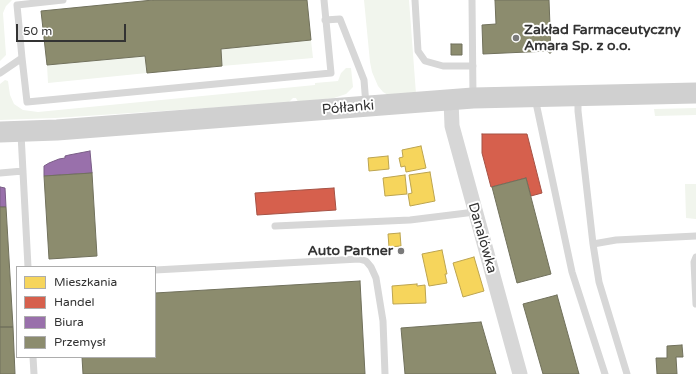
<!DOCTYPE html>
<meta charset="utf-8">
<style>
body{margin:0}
#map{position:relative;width:696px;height:374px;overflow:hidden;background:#fff;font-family:"Varela Round",sans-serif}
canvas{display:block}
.legend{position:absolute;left:16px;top:266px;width:140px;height:92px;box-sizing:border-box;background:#fff;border:1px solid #adadad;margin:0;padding:5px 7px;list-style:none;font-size:12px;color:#333}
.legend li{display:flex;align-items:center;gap:8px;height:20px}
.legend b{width:20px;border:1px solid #adadad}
.scale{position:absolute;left:16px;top:24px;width:110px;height:18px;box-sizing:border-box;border:2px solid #333;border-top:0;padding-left:5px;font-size:12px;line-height:14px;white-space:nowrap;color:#333;-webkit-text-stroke:3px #fff;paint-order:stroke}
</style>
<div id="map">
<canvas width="696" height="374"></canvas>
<ul class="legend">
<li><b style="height:11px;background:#f6d55c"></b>Mieszkania</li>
<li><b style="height:11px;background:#d6604d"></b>Handel</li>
<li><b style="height:11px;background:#9970ab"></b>Biura</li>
<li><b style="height:11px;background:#8c8c6e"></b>Przemysł</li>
</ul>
<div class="scale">50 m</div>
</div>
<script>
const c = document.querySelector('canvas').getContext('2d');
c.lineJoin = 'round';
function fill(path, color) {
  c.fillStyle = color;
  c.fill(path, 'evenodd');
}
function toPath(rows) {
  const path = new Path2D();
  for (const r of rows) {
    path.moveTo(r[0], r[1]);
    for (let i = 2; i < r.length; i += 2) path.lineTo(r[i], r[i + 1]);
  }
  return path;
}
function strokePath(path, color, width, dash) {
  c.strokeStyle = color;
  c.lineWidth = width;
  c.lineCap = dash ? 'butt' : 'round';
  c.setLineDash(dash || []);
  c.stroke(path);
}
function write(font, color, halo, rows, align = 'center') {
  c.font = font + ' "Varela Round",sans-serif';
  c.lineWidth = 4;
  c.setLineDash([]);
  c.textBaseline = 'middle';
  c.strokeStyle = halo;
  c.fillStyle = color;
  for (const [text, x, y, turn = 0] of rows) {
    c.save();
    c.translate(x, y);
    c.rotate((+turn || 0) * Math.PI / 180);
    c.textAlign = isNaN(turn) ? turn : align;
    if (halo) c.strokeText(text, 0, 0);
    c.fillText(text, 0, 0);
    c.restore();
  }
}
const green = toPath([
 [0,0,12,0,6,6,3,13,6,55,0,61],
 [364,0,409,0,416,94,388,95,383,92,378,86,372,72,370,62],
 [311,40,313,58,222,66,221,49],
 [145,56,147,73,48,83,47,65],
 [346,68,351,68,353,87,346,94,334,98,298,102,296,98,293,98,289,102,269,104,55,118,0,120,0,84,5,80,8,81,10,95,14,104,23,110,38,112,315,85,315,83,338,81,341,73],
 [696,108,696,115,655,116,654,109],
 [685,184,696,184,696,219,686,218]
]);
const homes = toPath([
 [421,146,426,168,406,172,405,166,401,167,399,158,403,157,402,150,421,146],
 [388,156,389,169,369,171,368,158,388,156],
 [430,172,435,201,410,206,408,194,412,193,409,175,430,172],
 [405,175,407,194,385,196,383,178,405,175],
 [400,233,401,246,389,247,388,234,400,233],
 [442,250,447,274,445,274,447,283,429,286,422,254,442,250],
 [474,257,484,291,463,297,453,263,474,257],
 [417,284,417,286,425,285,426,303,393,304,392,286,417,284]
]);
const shops = toPath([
 [482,134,527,134,542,193,531,196,526,178,491,187,482,153,482,134],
 [334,188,336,210,257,215,255,193,334,188]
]);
const offices = toPath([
 [90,151,92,173,44,176,44,166,49,163,59,159,65,158,65,156,69,155,90,151],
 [0,187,5,188,6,207,0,207,0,187]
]);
const industry = toPath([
 [153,0,307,0,311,40,221,49,222,66,147,73,145,56,47,65,41,11,153,0],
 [495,0,549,0,551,53,549,53,549,51,483,54,482,25,496,24,495,0],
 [451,44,462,44,462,55,451,55,451,44],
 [92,173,97,256,49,259,44,176,92,173],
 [526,178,551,274,517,283,492,187,526,178],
 [0,207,6,207,13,327,0,327,0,207],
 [360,281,365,374,83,374,82,357,155,357,155,293,360,281],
 [557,295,579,374,543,374,523,304,557,295],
 [481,322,496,374,405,374,401,328,481,322],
 [0,327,13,327,15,374,0,374,0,327],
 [682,345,683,357,676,357,677,374,657,374,656,358,667,358,667,346,682,345]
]);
const lane = toPath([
 [415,0,418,51,425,61,443,66,473,66],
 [472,0,473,96],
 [325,20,340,19,364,80,366,105],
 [22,58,27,102,331,73,324,0],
 [0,73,22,58,17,5,63,0],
 [535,98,572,272,605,374],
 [578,98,578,111,593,244,599,282,627,374],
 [21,134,28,267],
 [0,173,23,171],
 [275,226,410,220,475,212],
 [593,244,616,240,696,236],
 [696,257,694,262,696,304],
 [155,270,359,259,366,261,371,267,376,278,383,321,385,374],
 [33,357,34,374]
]);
const street = toPath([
 [451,100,452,126,520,374]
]);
const secondary = toPath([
 [0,132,57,130,473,98,696,93]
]);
const markers = [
 [516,38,4,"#7a7a7a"],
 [401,251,4,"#7a7a7a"]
];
const poiNames = [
 ["Zakład Farmaceutyczny",524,30],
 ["Amara Sp. z o.o.",524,46],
 ["Auto Partner",393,251,"right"]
];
const streetNames = [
 ["Półłanki",348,108,-5],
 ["Danalówka",482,238,74]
];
fill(green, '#f1f5ed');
fill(homes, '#f6d55c');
strokePath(homes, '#bca450', 1);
fill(shops, '#d6604d');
strokePath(shops, '#a55245', 1);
fill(offices, '#9970ab');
strokePath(offices, '#7a5e87', 1);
fill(industry, '#8c8c6e');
strokePath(industry, '#71715c', 1);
strokePath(lane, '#d7d7d7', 7);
strokePath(street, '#d7d7d7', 15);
strokePath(secondary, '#d0d0d0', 21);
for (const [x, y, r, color] of markers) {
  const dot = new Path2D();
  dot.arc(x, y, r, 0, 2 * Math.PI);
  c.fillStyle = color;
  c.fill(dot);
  strokePath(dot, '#fff', 1.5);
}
write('bold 14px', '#333', '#fff', poiNames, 'left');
write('14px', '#333', '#fff', streetNames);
</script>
